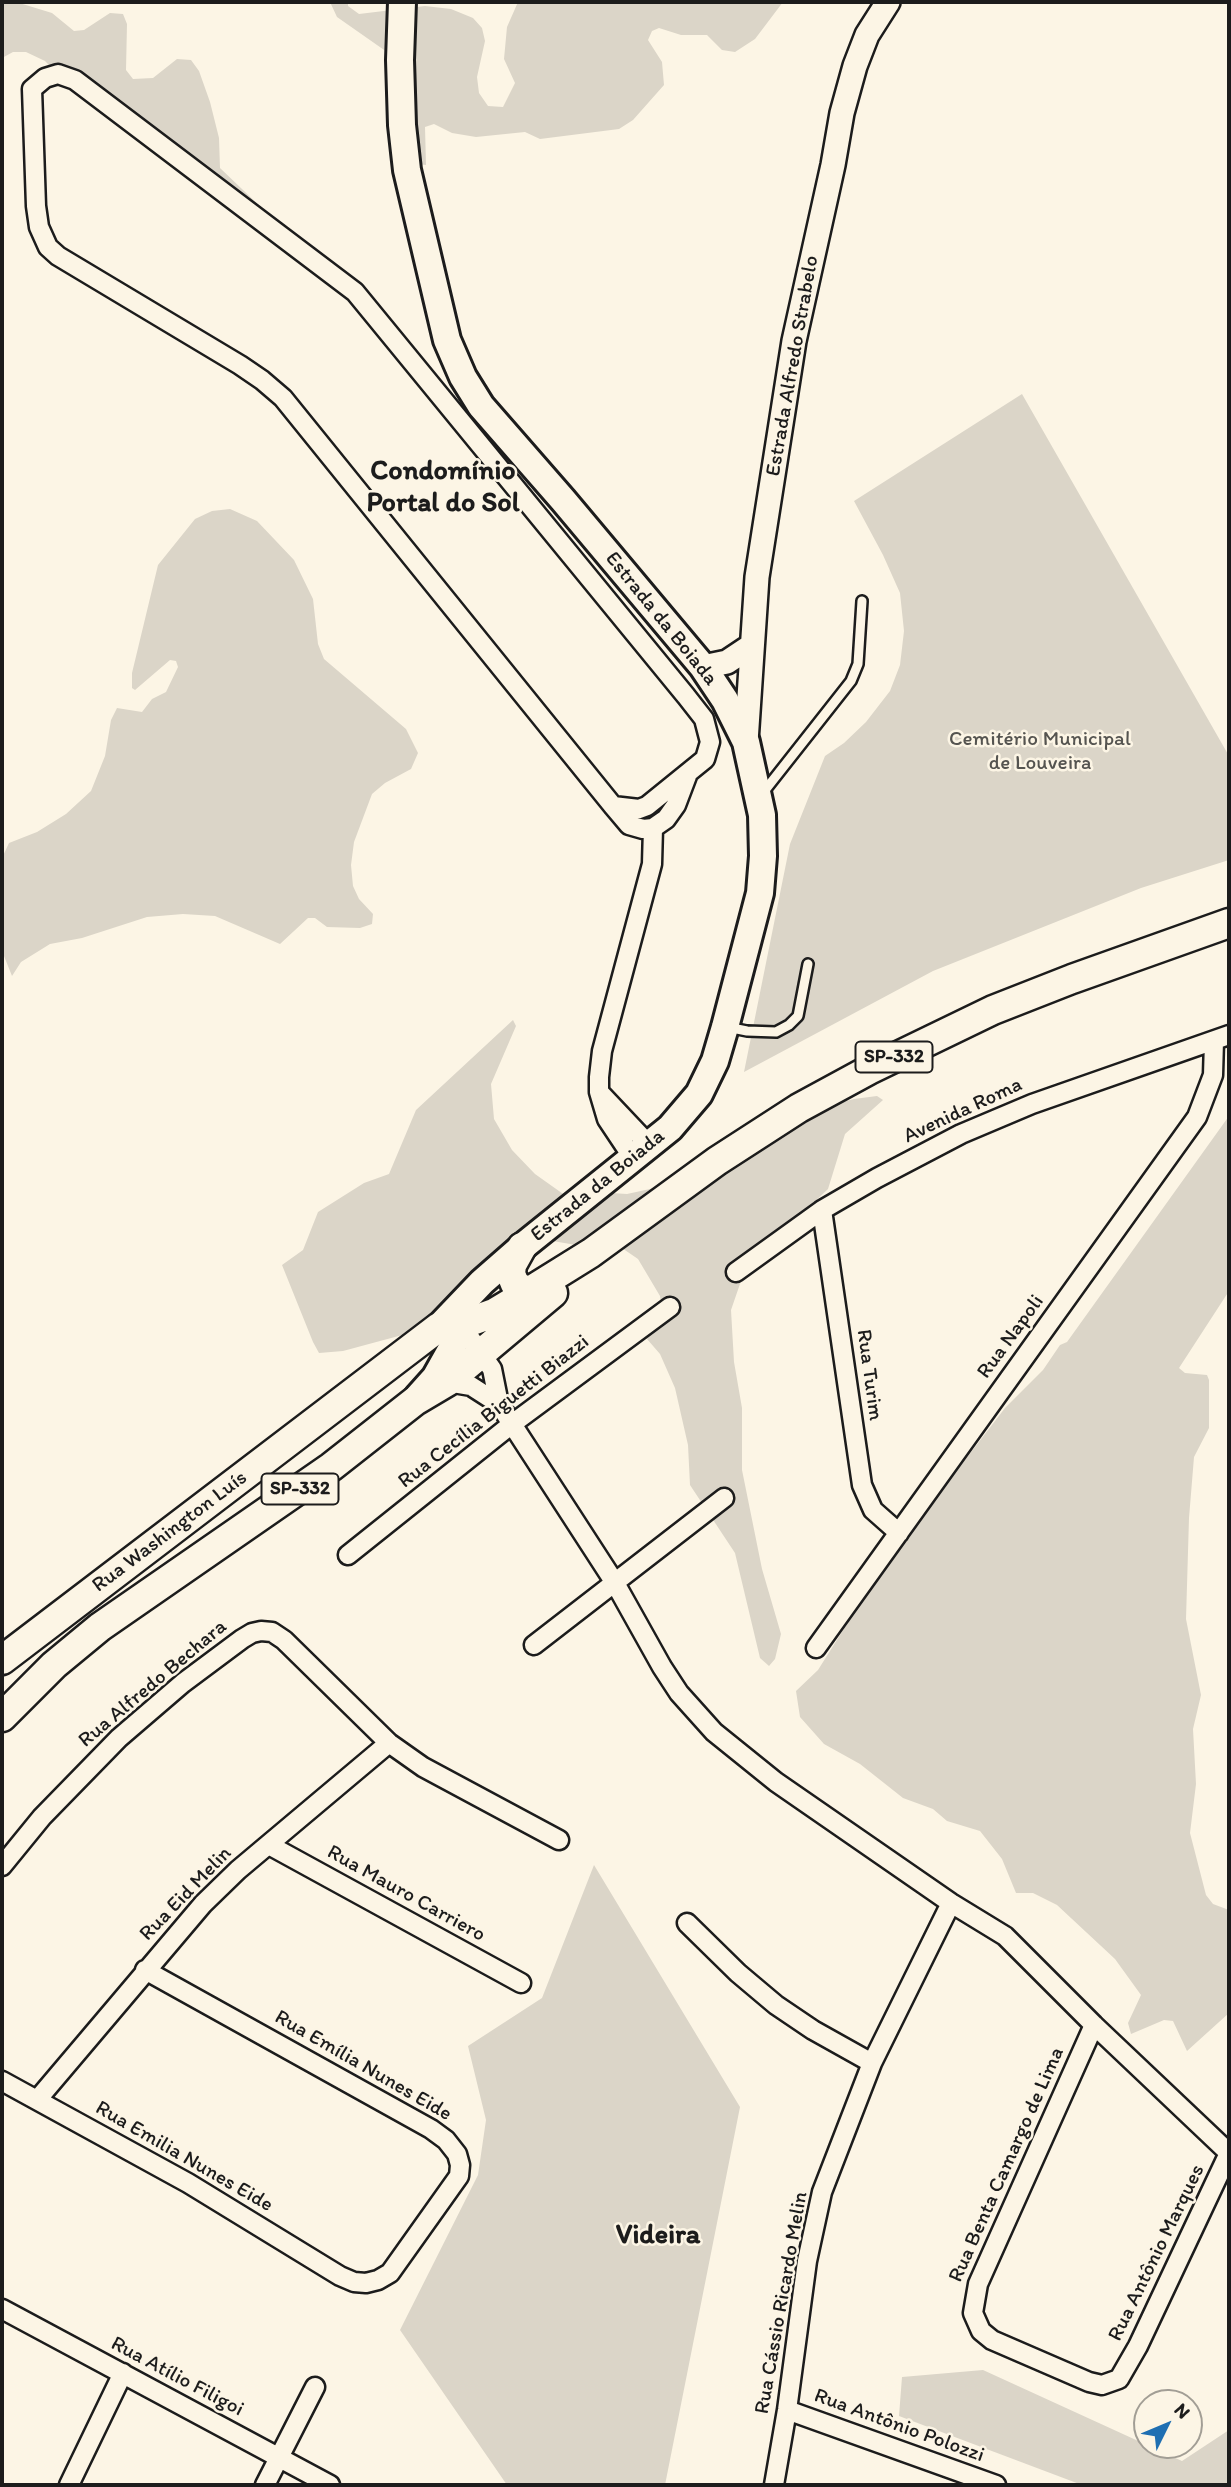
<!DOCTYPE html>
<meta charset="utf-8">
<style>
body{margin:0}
#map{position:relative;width:1231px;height:2487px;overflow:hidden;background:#fcf5e5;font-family:Itim,sans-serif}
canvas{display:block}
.frame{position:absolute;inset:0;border:4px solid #1c1c1c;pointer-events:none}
.north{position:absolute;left:1133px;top:2389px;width:70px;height:70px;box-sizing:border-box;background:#fcf5e5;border:2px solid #a29e95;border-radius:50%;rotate:47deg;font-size:19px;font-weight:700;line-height:28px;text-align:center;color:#1c1c1c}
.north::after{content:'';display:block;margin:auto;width:24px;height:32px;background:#1f6fb2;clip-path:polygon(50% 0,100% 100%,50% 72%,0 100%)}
</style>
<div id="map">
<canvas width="1231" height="2487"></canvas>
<div class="frame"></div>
<div class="north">N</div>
</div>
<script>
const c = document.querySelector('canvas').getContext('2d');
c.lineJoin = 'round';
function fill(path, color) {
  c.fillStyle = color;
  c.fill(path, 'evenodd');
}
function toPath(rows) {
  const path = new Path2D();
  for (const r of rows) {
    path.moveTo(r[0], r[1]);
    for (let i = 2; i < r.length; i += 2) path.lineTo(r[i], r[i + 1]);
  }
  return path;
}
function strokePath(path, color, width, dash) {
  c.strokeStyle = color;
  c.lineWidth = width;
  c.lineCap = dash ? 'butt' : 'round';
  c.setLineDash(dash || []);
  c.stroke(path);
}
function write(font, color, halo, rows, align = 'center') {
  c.font = font + ' Itim,sans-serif';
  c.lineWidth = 5;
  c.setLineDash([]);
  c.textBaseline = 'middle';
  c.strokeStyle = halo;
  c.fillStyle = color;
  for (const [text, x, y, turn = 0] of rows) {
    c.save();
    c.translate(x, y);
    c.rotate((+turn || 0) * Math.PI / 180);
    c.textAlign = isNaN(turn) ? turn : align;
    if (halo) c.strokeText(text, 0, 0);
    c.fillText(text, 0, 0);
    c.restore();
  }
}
const green = toPath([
 [2,2,16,2,52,13,74,31,84,30,110,13,123,14,127,24,126,70,133,79,153,78,177,59,191,60,199,71,210,102,219,138,220,168,265,211,249,205,83,100,45,61,26,52,13,52,2,58],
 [330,2,348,2,348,6,359,14,425,6,451,9,473,18,482,28,485,41,477,77,479,93,488,106,503,107,515,83,504,59,507,27,518,2,783,2,755,39,735,52,722,50,707,35,681,35,659,28,652,31,648,40,662,62,664,85,633,120,619,129,540,139,525,132,476,137,452,133,434,124,425,127,426,165,418,164,387,52,337,17],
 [1022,394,1229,756,1229,860,1141,888,933,971,744,1072,790,844,825,756,844,743,866,722,890,691,900,665,904,631,900,593,883,555,854,501],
 [230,509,257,521,294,560,313,599,318,644,324,659,406,729,418,753,411,769,385,783,372,794,354,842,351,865,353,886,359,899,373,914,372,924,360,928,327,927,315,918,308,918,280,944,215,916,183,914,147,917,82,938,50,944,21,962,12,976,2,951,2,858,9,843,37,832,66,814,91,791,105,756,111,720,117,708,142,712,152,699,166,692,178,667,176,661,170,660,135,690,132,688,132,673,158,565,195,519,212,511],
 [513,1020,516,1026,491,1084,494,1119,512,1150,535,1174,566,1196,595,1192,627,1194,659,1187,768,1121,854,1099,877,1096,883,1100,845,1134,828,1189,760,1253,741,1281,731,1310,734,1362,742,1408,742,1470,762,1569,781,1634,775,1659,769,1666,760,1658,735,1553,690,1485,688,1445,675,1388,660,1354,647,1339,662,1311,660,1296,638,1259,619,1246,582,1246,523,1236,443,1309,406,1334,343,1351,319,1353,313,1342,282,1265,303,1250,318,1212,364,1183,389,1174,416,1110],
 [1229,1116,1229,1291,1179,1368,1185,1373,1207,1375,1209,1380,1209,1428,1194,1457,1189,1518,1186,1619,1201,1695,1193,1729,1196,1784,1190,1833,1206,1895,1213,1904,1229,1910,1229,2013,1187,2051,1173,2021,1164,2020,1131,2034,1128,2023,1141,1995,1115,1959,1057,1905,1033,1893,1016,1893,1002,1859,980,1831,947,1821,933,1809,903,1798,860,1764,824,1744,800,1717,796,1691,818,1670,884,1565,1005,1408,1043,1370,1060,1345,1067,1342],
 [594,1865,740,2107,665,2485,507,2485,400,2330,478,2175,486,2120,468,2046,542,1998],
 [983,2370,1182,2461,1229,2430,1229,2485,1082,2485,899,2416,902,2377]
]);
const service = toPath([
 [762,794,851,681,858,664,862,601],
 [727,1027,747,1031,776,1032,789,1025,798,1016,808,964]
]);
const minor = toPath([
 [613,806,639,809,647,806,705,759,710,742,704,719,686,696,355,292,75,80,58,74,45,78,32,89,36,206,39,227,48,247,58,256,240,365,262,380,283,398,613,806,629,825,643,829,653,828,666,819,676,805,687,776],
 [599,1092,650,1146],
 [633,1158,607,1119,599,1092,599,1077,602,1051,652,864,653,828],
 [822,1210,862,1485,873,1510,899,1533],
 [736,1272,822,1210,877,1178,961,1134,1032,1104,1229,1035],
 [461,1325,492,1369,499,1404],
 [447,1382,471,1386,499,1404,615,1583,662,1667,679,1693,714,1732,776,1782,951,1903,1005,1936,1094,2025,1229,2153],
 [348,1555,512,1424,670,1307],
 [534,1645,724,1498],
 [816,1648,1197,1117,1213,1075,1214,1041],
 [269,1845,521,1983],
 [2,1866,42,1817,119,1738,183,1683,242,1639,252,1633,261,1631,272,1632,284,1640,389,1743,423,1767,559,1840],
 [687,1923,738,1973,776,2005,813,2030,872,2063],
 [1094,2025,978,2284,973,2313,981,2331,992,2340,1089,2382,1102,2385,1119,2379,1138,2346,1229,2153],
 [2,2081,188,2183,340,2276,354,2282,366,2283,378,2280,390,2273,459,2176,460,2165,457,2154,446,2140,431,2129,145,1970],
 [37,2100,203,1904,238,1870,389,1743],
 [2,2309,330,2485],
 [787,2410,996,2485],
 [69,2485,123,2373],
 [265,2485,315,2387],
 [774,2485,787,2410,807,2261,822,2192,872,2063,951,1903]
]);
const tertiary = toPath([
 [703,667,727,662,751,646],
 [746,742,757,577,794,341,833,165,842,113,855,66,867,35,888,2]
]);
const secondary = toPath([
 [402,2,400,60,402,125,407,170,447,340,463,377,481,406,563,500,703,667,725,700,746,742,762,815,763,856,760,893,725,1027,715,1061,699,1094,670,1128,522,1247,482,1282,439,1327],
 [418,1397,435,1378,453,1346,465,1305]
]);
const primary = toPath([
 [522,1247,512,1265,511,1274,515,1284,528,1293],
 [2,1660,439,1327,461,1325,494,1313,509,1304,591,1253,717,1161,799,1108,869,1070,993,1010,1072,979,1229,923],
 [2,1717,54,1665,100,1627,331,1467,415,1401,447,1382,553,1293]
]);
const shields = [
 [894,1057,77],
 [300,1489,77]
];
const shieldNames = [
 ["SP-332",894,1057],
 ["SP-332",300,1489]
];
const streetNames = [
 ["Estrada Alfredo Strabelo",793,366,-80],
 ["Estrada da Boiada",661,619,51],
 ["Avenida Roma",963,1111,-25],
 ["Estrada da Boiada",598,1186,-39],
 ["Rua Napoli",1011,1337,-54],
 ["Rua Turim",869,1375,82],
 ["Rua Cecília Biguetti Biazzi",494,1412,-38],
 ["Rua Washington Luís",170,1532,-37],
 ["Rua Alfredo Bechara",153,1684,-40],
 ["Rua Eid Melin",186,1894,-46],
 ["Rua Mauro Carriero",406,1894,29],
 ["Rua Emília Nunes Eide",363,2066,30],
 ["Rua Emilia Nunes Eide",184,2157,30],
 ["Rua Benta Camargo de Lima",1007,2165,-66],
 ["Rua Antônio Marques",1157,2253,-64],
 ["Rua Cássio Ricardo Melin",782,2303,-80],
 ["Rua Atílio Filigoi",177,2377,28],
 ["Rua Antônio Polozzi",899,2426,20]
];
const parkNames = [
 ["Cemitério Municipal",1040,740],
 ["de Louveira",1040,764]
];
const districtNames = [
 ["Condomínio",443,472],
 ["Portal do Sol",443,504],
 ["Videira",658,2236]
];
fill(green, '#dbd5c8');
strokePath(service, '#1c1c1c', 14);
strokePath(minor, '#1c1c1c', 23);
strokePath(tertiary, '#1c1c1c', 28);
strokePath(secondary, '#1c1c1c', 32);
strokePath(primary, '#1c1c1c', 33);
strokePath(service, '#fcf5e5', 9);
strokePath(minor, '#fcf5e5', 18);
strokePath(tertiary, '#fcf5e5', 23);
strokePath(secondary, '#fcf5e5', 26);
strokePath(primary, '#fcf5e5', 28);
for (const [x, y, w] of shields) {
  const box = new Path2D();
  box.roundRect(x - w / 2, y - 15.5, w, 31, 5);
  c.fillStyle = '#fcf5e5';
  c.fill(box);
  strokePath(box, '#1c1c1c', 2);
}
write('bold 19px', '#1c1c1c', null, shieldNames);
write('21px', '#1c1c1c', '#fcf5e5', streetNames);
write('21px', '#555450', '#fcf5e5', parkNames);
write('bold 28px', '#1c1c1c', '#fcf5e5', districtNames);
</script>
